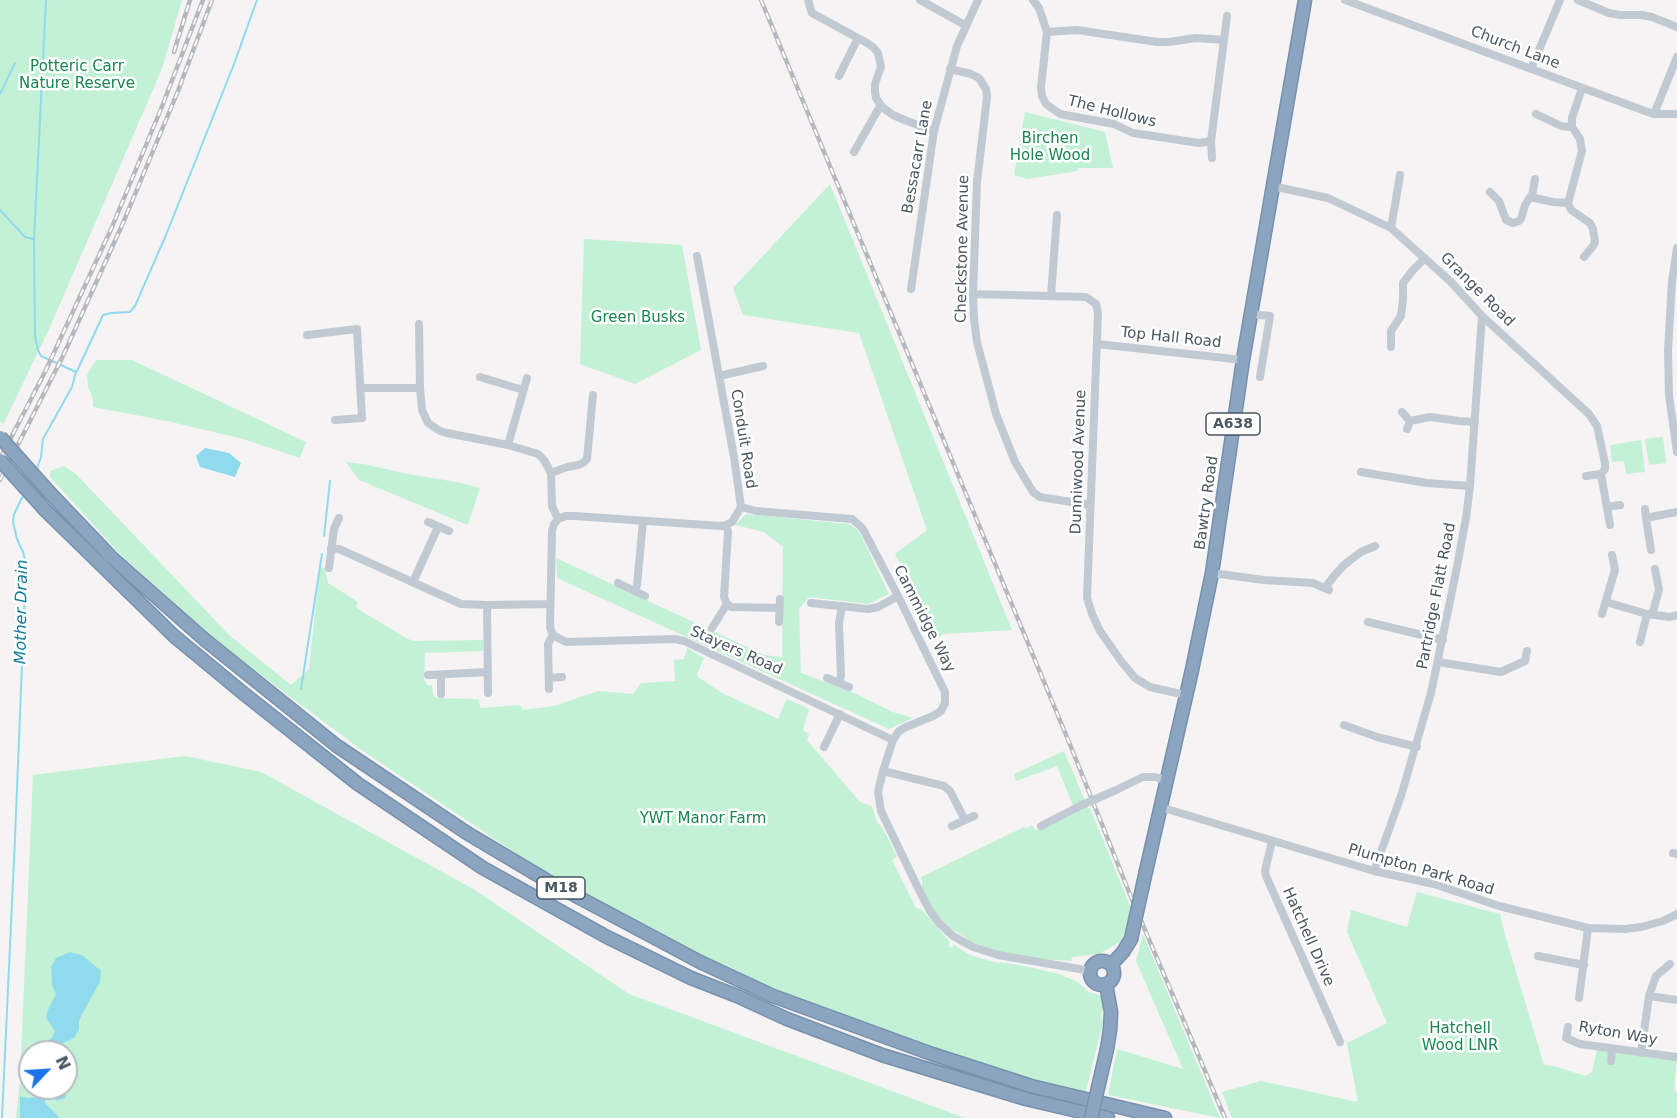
<!DOCTYPE html>
<style>
body{margin:0}
#map{position:relative;width:1677px;height:1118px;overflow:hidden;background:#f5f3f3;font-family:"DejaVu Sans",sans-serif}
canvas{display:block}
.north{position:absolute;left:18px;top:1040px;width:60px;height:60px;box-sizing:border-box;background:#fff;border:2px solid #b7bbc0;border-radius:50%;rotate:65deg;font-size:16px;font-weight:700;line-height:24px;text-align:center;color:#4a5661}
.north::after{content:'';display:block;margin:auto;width:21px;height:27px;background:#1a73e8;clip-path:polygon(50% 0,100% 100%,50% 72%,0 100%)}
</style>
<div id="map">
<canvas width="1677" height="1118"></canvas>
<div class="north">N</div>
</div>
<script>
const c = document.querySelector('canvas').getContext('2d');
c.lineJoin = 'round';
function fill(path, color) {
  c.fillStyle = color;
  c.fill(path, 'evenodd');
}
function toPath(rows) {
  const path = new Path2D();
  for (const r of rows) {
    if (r.length === 3) {
      path.moveTo(r[0] + r[2], r[1]);
      path.arc(r[0], r[1], r[2], 0, 2 * Math.PI);
      continue;
    }
    path.moveTo(r[0], r[1]);
    for (let i = 2; i < r.length; i += 2) path.lineTo(r[i], r[i + 1]);
  }
  return path;
}
function strokePath(path, color, width, dash) {
  c.strokeStyle = color;
  c.lineWidth = width;
  c.lineCap = dash ? 'butt' : 'round';
  c.setLineDash(dash || []);
  c.stroke(path);
}
function write(font, color, halo, rows, align = 'center') {
  c.font = font + ' "DejaVu Sans",sans-serif';
  c.lineWidth = 5;
  c.setLineDash([]);
  c.textBaseline = 'middle';
  c.strokeStyle = halo;
  c.fillStyle = color;
  for (const [text, x, y, turn = 0] of rows) {
    c.save();
    c.translate(x, y);
    c.rotate((+turn || 0) * Math.PI / 180);
    c.textAlign = isNaN(turn) ? turn : align;
    if (halo) c.strokeText(text, 0, 0);
    c.fillText(text, 0, 0);
    c.restore();
  }
}
const green = toPath([
 [0,0,182,0,162,69,50,327,3,425,0,421],
 [1025,112,1105,132,1113,168,1078,168,1077,171,1027,179,1014,175],
 [830,184,1012,630,943,634,939,638,895,554,927,530,859,333,743,315,733,288],
 [584,239,682,245,701,350,635,384,580,364],
 [96,360,132,360,306,442,300,458,243,439,167,421,93,407,93,399,88,387,87,375],
 [1663,437,1666,463,1649,465,1645,439],
 [1641,440,1645,472,1626,474,1624,461,1612,462,1610,445],
 [346,462,364,464,403,473,462,483,480,488,468,525,359,480],
 [64,466,76,474,229,635,291,685,309,669,320,567,325,568,328,583,358,602,356,607,366,614,408,639,414,641,483,640,483,651,425,653,424,680,428,686,432,685,433,694,436,698,479,699,480,708,520,705,523,710,554,706,598,691,633,694,641,683,675,681,674,660,684,659,687,648,704,658,697,674,698,677,722,693,778,719,787,699,809,709,803,730,809,734,807,740,860,802,872,806,877,822,883,829,897,856,892,860,916,908,922,910,950,942,948,946,952,948,954,945,970,955,994,962,1020,965,1059,974,1078,982,1089,992,1105,997,1101,1016,1103,1023,1085,1094,1020,1078,849,1020,745,976,670,940,535,866,363,751,217,642,118,552,50,477,50,471],
 [746,514,849,524,859,531,889,594,868,604,809,597,799,609,801,673,850,691,893,712,913,718,889,729,557,578,556,558,764,655,782,657,783,547,764,532,735,525],
 [1064,751,1088,808,1090,808,1131,908,1131,924,1123,935,1121,941,1108,949,1098,954,1072,957,1071,961,1042,959,1005,954,972,942,949,927,930,907,922,889,922,881,921,877,1024,827,1026,828,1032,825,1035,830,1076,813,1057,766,1016,781,1014,774],
 [185,756,261,772,475,890,629,994,965,1118,16,1118,20,1080,33,775],
 [30,1052,66,1052,66,1088,30,1088],
 [1417,892,1500,914,1505,935,1544,1065,1554,1066,1585,1076,1592,1072,1597,1049,1677,1057,1674,1091,1677,1092,1677,1118,1232,1118,1222,1092,1261,1081,1358,1102,1347,1043,1387,1023,1347,932,1351,910,1407,927],
 [1143,934,1220,1118,1108,1095,1117,1049,1183,1069,1136,961]
]);
const water = toPath([
 [205,448,229,453,241,463,235,477,200,467,196,456],
 [70,952,82,955,101,971,100,982,82,1014,79,1021,79,1030,74,1038,63,1043,56,1052,40,1052,42,1044,52,1038,55,1031,46,1018,48,1010,56,994,52,985,51,967,56,958],
 [44,1088,57,1088,66,1095,65,1098,57,1101,48,1094,45,1095,45,1103,60,1118,20,1118,20,1096,28,1098,37,1097,43,1091]
]);
const stream = toPath([
 [0,94,15,63],
 [0,210,25,237,33,239],
 [77,371,103,315,111,313,130,312,135,306,166,235,234,64,257,0],
 [36,471,41,457,43,439,72,387,76,372,41,356,38,350,35,336,34,239,46,0],
 [324,536,330,481],
 [301,689,322,554],
 [2,1118,15,838,26,565,23,552,17,539,13,522,14,514,25,492]
]);
const minor = toPath([
 [808,0,812,13,867,43,873,47,878,53,881,67,875,84,875,92,876,98,882,107,893,115,907,121,934,131],
 [920,0,965,25],
 [1033,0,1039,8,1047,32,1041,87,1042,96,1046,104,1060,114,1114,124,1133,133,1199,143,1211,141,1224,40,1196,38,1169,42,1157,42,1077,30,1047,32],
 [1345,0,1645,111,1654,114,1677,114],
 [1578,0,1609,13,1620,15,1642,15,1652,17,1677,27],
 [1224,40,1227,16],
 [950,69,971,74,979,78,986,89,987,97,977,182,973,294,974,319,977,342,996,414,1015,462,1033,492,1040,497,1090,505],
 [1531,69,1560,0],
 [839,76,858,38],
 [1582,88,1572,118,1572,127,1580,139,1582,151,1568,203,1571,210,1590,223,1593,229,1595,242,1593,246,1584,257],
 [1536,114,1561,126,1572,127],
 [1654,114,1677,57],
 [1211,141,1212,158],
 [854,152,879,108,882,107],
 [1272,186,1328,198,1391,228,1451,282,1482,316,1589,414,1597,426,1605,463,1605,469,1601,474,1610,525],
 [1490,192,1499,201,1506,220,1513,223,1519,221,1521,219,1525,205,1530,197,1553,202,1568,203],
 [1532,196,1535,179],
 [1391,228,1400,175],
 [1677,248,1672,281,1668,350,1669,395,1677,452],
 [697,256,734,457,741,507],
 [911,289,934,131,957,46,978,0],
 [973,294,1086,297,1096,304,1098,313,1087,598,1092,614,1100,631,1121,661,1135,678,1150,687,1185,695],
 [1051,296,1057,215],
 [1250,314,1270,316,1260,377],
 [419,324,420,388,422,410,428,423,440,431,447,433,508,445,538,454,544,460,551,473,552,506,558,519],
 [307,335,357,329,362,418,335,420],
 [1097,344,1243,360],
 [1391,347,1391,331,1401,316,1403,300,1403,283,1413,270,1425,258],
 [719,376,763,366],
 [480,377,523,390],
 [360,388,420,388],
 [1402,412,1410,421,1407,429],
 [1410,421,1430,417,1459,421,1475,422],
 [508,445,527,378],
 [1361,472,1427,483,1470,486],
 [551,473,567,467,578,465,583,463,587,459,593,395],
 [1586,476,1601,474],
 [741,507,756,511,852,519,858,524,863,529,898,596,945,692,945,703,941,711,933,716,906,727,899,731,893,740,883,771,878,792,881,811,918,888,930,911,939,923,953,936,973,947,998,955,1091,971],
 [741,507,732,522,726,525,721,526,574,516,566,516,558,519,554,524,552,531,550,627,553,635,566,642,675,639,684,641,893,740],
 [1607,507,1620,505],
 [1645,509,1646,518],
 [428,522,449,531],
 [726,525,728,532,724,597,727,604,731,607,779,608],
 [331,548,339,549,461,604,487,605,550,604],
 [1651,550,1646,518,1677,512],
 [329,568,334,529,339,518],
 [1212,573,1264,580,1313,583,1329,590],
 [413,582,438,527],
 [618,583,645,596],
 [1325,588,1334,576,1344,565,1361,552,1375,546],
 [635,590,637,585,643,521],
 [1606,602,1647,614,1670,617,1677,615],
 [811,603,868,609,878,607,898,596],
 [487,605,488,693],
 [1602,614,1615,570,1612,555],
 [1652,615,1659,590,1655,569],
 [779,622,780,599],
 [1368,622,1443,640],
 [712,628,727,604],
 [1640,642,1647,614],
 [1438,662,1501,672,1525,661,1527,651],
 [428,675,488,672],
 [441,675,441,694],
 [549,678,562,677],
 [827,678,849,687],
 [839,682,841,676,839,623,842,606],
 [549,689,548,644,553,635],
 [1344,725,1377,737,1417,747],
 [824,747,840,714],
 [883,771,944,786,950,791,965,820],
 [1114,791,1143,777,1154,777,1167,780],
 [1160,807,1374,871,1434,884,1499,906,1588,928,1625,929,1641,927,1663,921,1677,914],
 [952,826,974,816],
 [1041,826,1082,805],
 [1272,841,1265,871,1266,876,1340,1042],
 [1673,853,1677,854],
 [1374,871,1401,796,1431,693,1456,572,1466,518,1470,486,1482,316],
 [1538,956,1584,965],
 [1649,996,1677,1000],
 [1579,998,1588,928],
 [1568,1027,1566,1038,1580,1044,1677,1057],
 [1641,1053,1649,996,1656,976,1670,964],
 [1611,1061,1612,1049]
]);
const highway = toPath([
 [50,493,111,557,205,640,337,746,467,833,546,880,700,962,773,996,932,1054,1031,1086,1165,1118],
 [46,511,174,636,243,693,358,784,483,868,607,937,691,978,737,996,787,1019,882,1055,1026,1099,1108,1118],
 [1146,871,1192,670,1212,573,1243,360,1305,0],
 [1102,973,12],
 [1111,965,1123,952,1131,939],
 [1106,984,1111,1012,1110,1030,1107,1049]
]);
const rail = toPath([
 [761,0,1069,742,1131,897,1225,1118],
 [174,52,190,0],
 [0,459,46,370,112,227,161,109,203,0],
 [0,480,63,356,123,223,178,91,212,0]
]);
const minorBridge = toPath([
 [1082,805,1114,791]
]);
const highwayBridge = toPath([
 [0,437,50,493],
 [0,460,46,511],
 [1131,939,1146,871],
 [1091,1118,1107,1049]
]);
const shields = [
 [1233,424,54],
 [561,888,48]
];
const shieldNames = [
 ["A638",1233,424],
 ["M18",561,888]
];
const streetNames = [
 ["Church Lane",1515,48,21],
 ["The Hollows",1112,112,14],
 ["Bessacarr Lane",918,157,-80],
 ["Checkstone Avenue",963,249,-89],
 ["Grange Road",1477,290,45],
 ["Top Hall Road",1171,338,6],
 ["Conduit Road",743,439,81],
 ["Dunniwood Avenue",1079,462,-88],
 ["Bawtry Road",1207,503,-82],
 ["Partridge Flatt Road",1437,596,-79],
 ["Cammidge Way",924,619,63],
 ["Stayers Road",736,651,24],
 ["Plumpton Park Road",1421,870,16],
 ["Hatchell Drive",1308,937,66],
 ["Ryton Way",1618,1034,10]
];
const parkNames = [
 ["Potteric Carr",77,67],
 ["Nature Reserve",77,84],
 ["Birchen",1050,139],
 ["Hole Wood",1050,156],
 ["Green Busks",638,318],
 ["YWT Manor Farm",703,819],
 ["Hatchell",1460,1029],
 ["Wood LNR",1460,1046]
];
const waterNames = [
 ["Mother Drain",22,612,-89]
];
fill(green, '#c3f1d5');
fill(water, '#90daee');
strokePath(stream, '#90daee', 2);
strokePath(highway, '#7690ad', 15);
strokePath(minor, '#c1cad2', 8);
strokePath(highway, '#8ba5c1', 12);
strokePath(rail, '#b5b8bd', 4.5);
strokePath(rail, '#fff', 2, [7]);
strokePath(highwayBridge, '#7690ad', 15, []);
strokePath(minorBridge, '#c1cad2', 8);
strokePath(highwayBridge, '#8ba5c1', 12);
for (const [x, y, w] of shields) {
  const box = new Path2D();
  box.roundRect(x - w / 2, y - 11, w, 22, 4.5);
  c.fillStyle = '#fff';
  c.fill(box);
  strokePath(box, '#4a5661', 1.5);
}
write('bold 14px', '#4a5661', null, shieldNames);
write('15px', '#4a5661', '#fff', streetNames);
write('15px', '#17864f', '#fff', parkNames);
write('italic 16px', '#0c7c9b', '#fff', waterNames);
</script>
